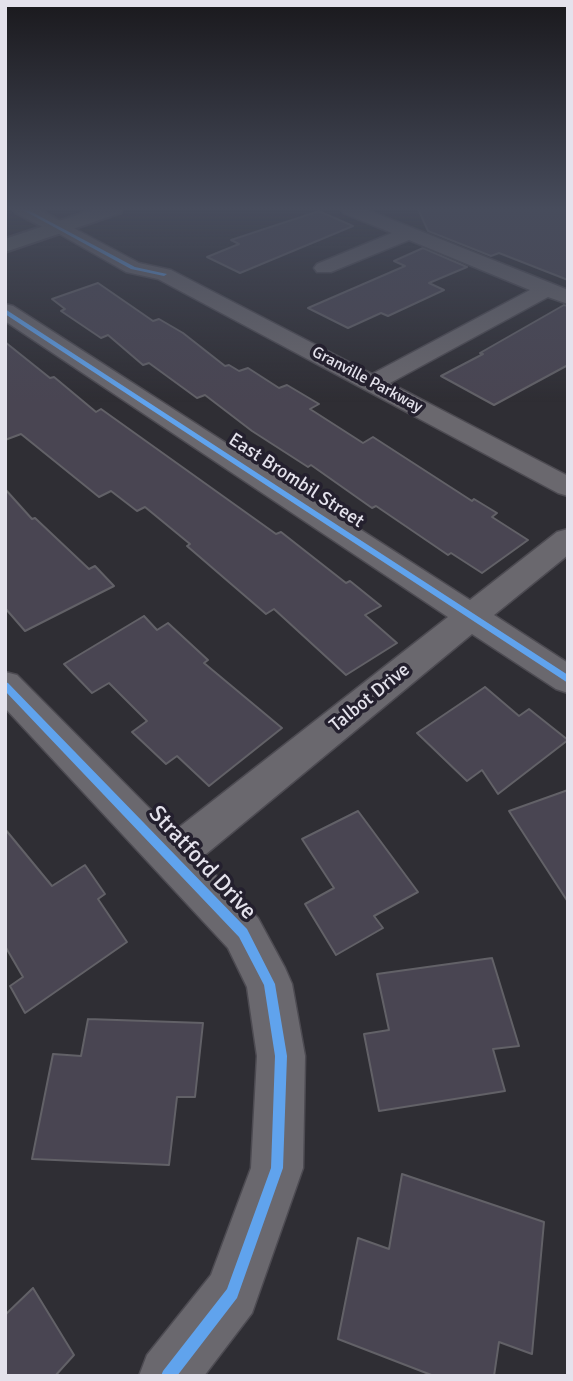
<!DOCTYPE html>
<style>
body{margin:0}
#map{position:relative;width:573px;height:1381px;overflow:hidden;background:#2f2e34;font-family:Signika,sans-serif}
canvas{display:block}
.frame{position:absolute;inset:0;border:7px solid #e4e2ec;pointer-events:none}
</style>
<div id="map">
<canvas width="573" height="1381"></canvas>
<div class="frame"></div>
</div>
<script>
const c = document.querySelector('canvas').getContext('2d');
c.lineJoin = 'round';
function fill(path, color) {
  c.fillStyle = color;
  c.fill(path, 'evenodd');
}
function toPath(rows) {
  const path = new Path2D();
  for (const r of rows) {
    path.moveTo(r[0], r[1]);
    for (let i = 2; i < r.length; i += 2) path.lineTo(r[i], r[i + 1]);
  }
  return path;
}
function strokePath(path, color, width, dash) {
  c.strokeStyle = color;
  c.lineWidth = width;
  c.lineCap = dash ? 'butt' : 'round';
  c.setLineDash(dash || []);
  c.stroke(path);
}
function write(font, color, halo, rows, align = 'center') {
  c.font = font + ' Signika,sans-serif';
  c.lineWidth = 7;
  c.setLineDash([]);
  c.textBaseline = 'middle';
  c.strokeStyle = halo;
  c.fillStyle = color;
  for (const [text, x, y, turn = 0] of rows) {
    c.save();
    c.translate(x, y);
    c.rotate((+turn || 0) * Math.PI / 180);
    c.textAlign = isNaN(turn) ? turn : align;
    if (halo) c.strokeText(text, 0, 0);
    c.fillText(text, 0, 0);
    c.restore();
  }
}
const building = toPath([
 [418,209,568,209,568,280,499,253,491,256,428,231,418,209],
 [319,211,353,226,240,273,207,257,239,244,231,240,319,211],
 [423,248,467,267,429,283,444,290,388,316,381,313,348,328,308,308,405,266,394,261,423,248],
 [98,283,153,321,159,319,183,333,225,366,229,365,239,371,248,368,279,388,287,385,319,404,310,409,363,443,373,437,472,501,474,499,497,513,492,517,528,540,482,573,451,553,448,555,376,506,372,508,311,465,308,467,252,431,205,395,197,398,149,363,143,365,108,335,101,338,61,311,65,309,52,299,98,283],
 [564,305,568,306,568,365,494,405,441,376,483,354,480,353,564,305],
 [5,342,50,378,54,377,96,412,101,409,276,534,281,532,346,583,350,581,381,606,365,615,397,643,346,675,274,609,266,614,187,546,190,544,145,507,137,511,111,491,99,497,21,434,5,440,5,342],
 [5,489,32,519,35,518,89,569,95,566,114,586,25,631,5,608,5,489],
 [144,616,157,630,168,623,208,660,204,663,282,728,209,786,177,756,166,764,132,732,147,721,109,683,92,693,64,664,144,616],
 [485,687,519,716,529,709,568,740,498,794,482,770,467,781,417,733,485,687],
 [568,790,568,902,509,811,568,790],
 [358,811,418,892,374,916,383,928,336,955,305,904,334,888,302,839,358,811],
 [5,829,52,886,85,865,105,894,98,899,127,942,25,1013,10,986,23,977,5,946,5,829],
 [492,958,519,1046,493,1049,505,1091,379,1111,364,1034,389,1030,377,974,492,958],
 [88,1019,203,1023,195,1097,177,1097,169,1165,32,1159,53,1054,81,1056,88,1019],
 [402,1174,544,1222,532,1354,499,1342,494,1376,434,1376,338,1339,358,1238,389,1249,402,1174],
 [33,1288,74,1355,55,1376,5,1376,5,1315,33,1288]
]);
const street = toPath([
 [341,209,365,209,568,290,568,304,548,297,390,383,568,476,568,496,558,493,158,279,126,272,49,228,52,224,66,224,139,263,171,270,372,374,530,290,409,240,331,272,317,272,314,268,317,264,392,233,343,213,341,209],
 [5,304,13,306,470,600,557,532,568,529,568,555,494,615,568,663,568,693,556,689,472,634,200,859,258,918,285,968,292,984,305,1056,303,1168,252,1313,204,1376,139,1376,147,1355,211,1275,251,1168,257,1056,247,987,228,948,5,708,5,672,17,675,173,832,448,617,5,321,5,304]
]);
const secondary = toPath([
 [13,209,38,209,66,224,69,228,66,232,59,234,52,232,16,213,13,209]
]);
const primary = toPath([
 [95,209,123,209,120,213,5,252,5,239,95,209]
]);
const cycleway = toPath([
 [21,209,26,209,135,267,167,274,164,276,131,269,21,209],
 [5,309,568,675,568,683,5,314,5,309],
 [5,682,8,683,247,929,275,984,287,1056,283,1168,237,1298,177,1376,161,1376,163,1371,227,1289,271,1168,275,1056,264,985,239,937,5,691,5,682]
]);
const farStreetnames = [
 ["Granville Parkway",367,380,28]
];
const streetNames = [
 ["East Brombil Street",296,481,33],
 ["Talbot Drive",370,698,-39]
];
const nearStreetnames = [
 ["Stratford Drive",202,863,47]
];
fill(building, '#494552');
strokePath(building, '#626167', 2);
strokePath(street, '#4d4b52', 3);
strokePath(secondary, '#4d4b52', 4);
strokePath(primary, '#4d4b52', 4);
fill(street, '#6a686e');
fill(secondary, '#67696c');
fill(primary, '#66696a');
fill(cycleway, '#60a3ed');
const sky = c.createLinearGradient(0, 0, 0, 402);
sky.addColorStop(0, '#1a191d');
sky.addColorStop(0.52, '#474c5c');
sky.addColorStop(1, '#474c5c00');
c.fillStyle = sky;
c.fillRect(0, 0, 573, 402);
write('16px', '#e4e2ec', '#24202e', farStreetnames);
write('19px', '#e4e2ec', '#24202e', streetNames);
write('23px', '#e4e2ec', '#24202e', nearStreetnames);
</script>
